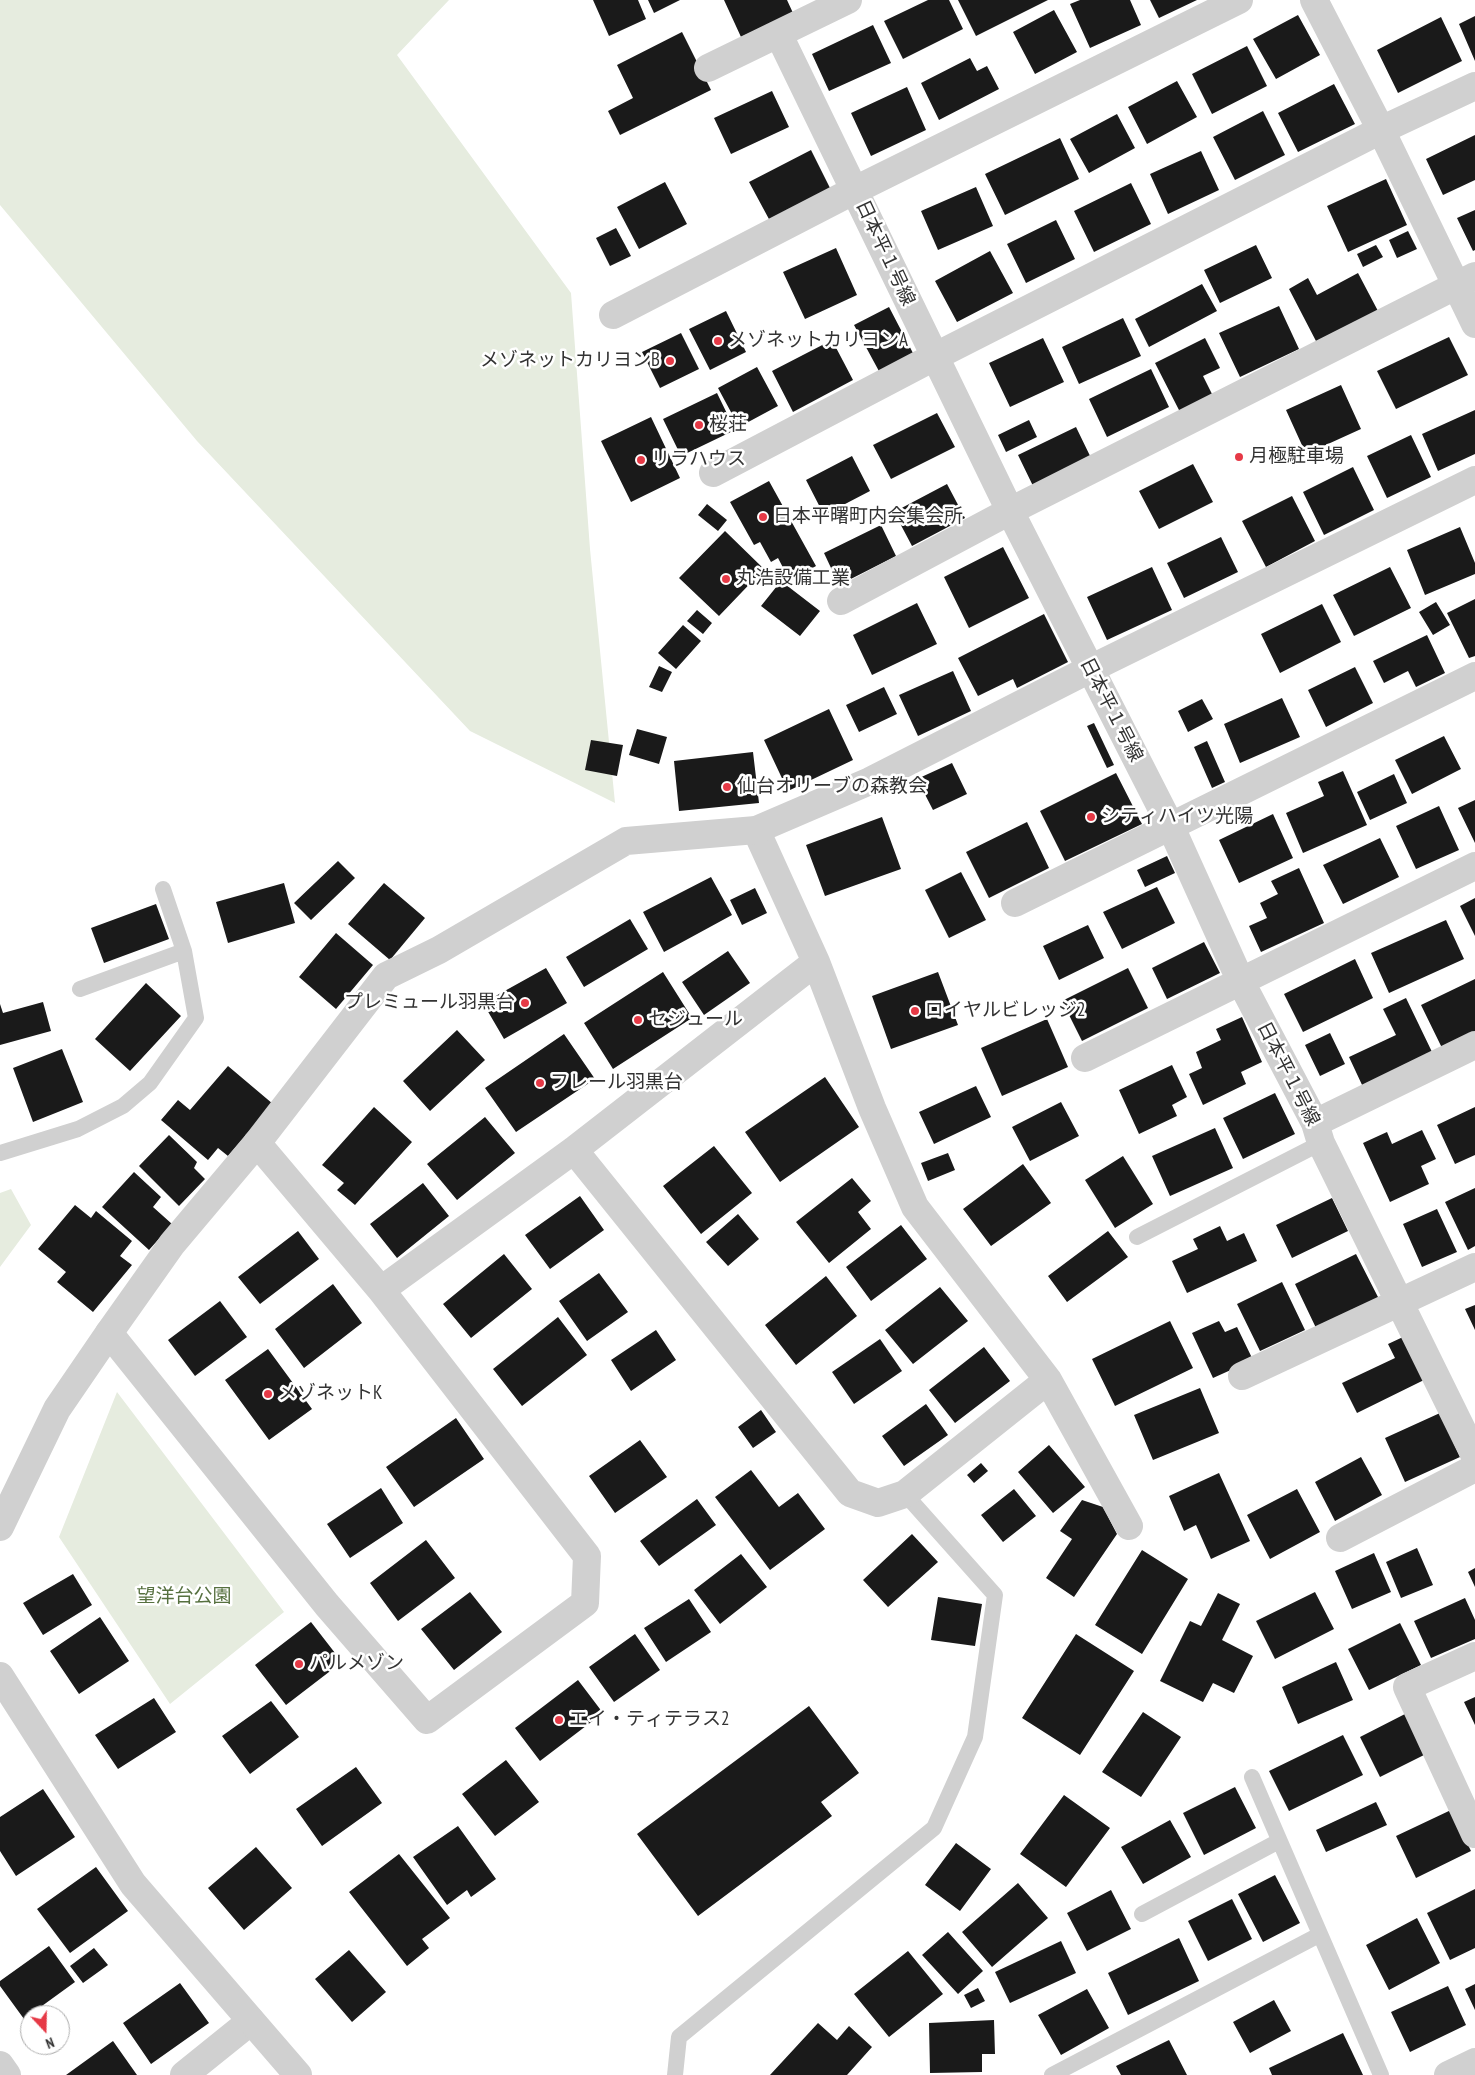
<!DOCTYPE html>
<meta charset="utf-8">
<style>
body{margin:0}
#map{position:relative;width:1475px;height:2075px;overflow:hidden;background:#fff;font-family:"PT Sans Narrow",sans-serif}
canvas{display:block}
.north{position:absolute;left:20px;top:2005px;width:50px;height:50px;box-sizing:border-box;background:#fff;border:1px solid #adadad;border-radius:50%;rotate:159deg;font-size:14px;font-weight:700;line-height:20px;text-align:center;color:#333}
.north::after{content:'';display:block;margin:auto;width:18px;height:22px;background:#e63946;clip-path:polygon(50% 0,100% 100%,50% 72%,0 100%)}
</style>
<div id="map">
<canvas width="1475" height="2075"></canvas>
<div class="north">N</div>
</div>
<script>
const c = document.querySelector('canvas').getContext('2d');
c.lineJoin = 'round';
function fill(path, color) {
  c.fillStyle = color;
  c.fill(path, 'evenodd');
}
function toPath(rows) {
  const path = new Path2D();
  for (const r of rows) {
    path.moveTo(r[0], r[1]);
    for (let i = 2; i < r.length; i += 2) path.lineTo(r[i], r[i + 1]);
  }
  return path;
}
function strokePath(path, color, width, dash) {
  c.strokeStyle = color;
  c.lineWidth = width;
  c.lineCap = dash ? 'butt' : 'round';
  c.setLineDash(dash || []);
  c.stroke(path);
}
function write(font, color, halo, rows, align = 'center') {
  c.font = font + ' "PT Sans Narrow","Noto Sans JP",sans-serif';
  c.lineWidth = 5;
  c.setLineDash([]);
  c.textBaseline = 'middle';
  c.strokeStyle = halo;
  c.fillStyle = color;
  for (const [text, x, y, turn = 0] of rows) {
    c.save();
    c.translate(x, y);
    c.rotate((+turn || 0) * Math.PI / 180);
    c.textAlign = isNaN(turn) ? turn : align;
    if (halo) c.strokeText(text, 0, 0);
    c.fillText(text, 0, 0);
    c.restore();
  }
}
const green = toPath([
 [0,0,449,0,397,55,571,293,590,549,615,803,470,731,197,441,0,205],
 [11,1189,31,1225,0,1267,0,1193],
 [117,1392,284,1612,170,1704,59,1537]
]);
const building = toPath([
 [593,0,638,0,646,19,609,36],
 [648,0,680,0,654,13],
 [724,0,787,0,793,13,741,37],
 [928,0,949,0,963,29,903,59,884,21],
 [958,0,1048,0,976,36],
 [1080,0,1130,0,1141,25,1090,48,1070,4],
 [1150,0,1197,0,1159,18],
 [1054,10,1077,52,1035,74,1013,32],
 [1298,15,1320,55,1276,79,1253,39],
 [1475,16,1475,61,1459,24],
 [1441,17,1462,61,1398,93,1377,50],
 [873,25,891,63,829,91,812,54],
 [682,32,711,90,620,135,608,111,633,98,617,65],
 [1247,46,1267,86,1212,114,1192,74],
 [970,58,977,71,987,66,999,89,939,120,921,83],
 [1177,81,1197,117,1147,144,1128,107],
 [1334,84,1355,124,1298,152,1278,113],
 [907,87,926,130,871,156,851,113],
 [772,91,789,127,731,154,714,118],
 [1263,111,1285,155,1235,180,1213,137],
 [1117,114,1135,148,1089,173,1070,139],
 [1475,135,1475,180,1443,195,1426,159],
 [1060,138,1079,179,1005,215,985,174],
 [811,150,831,190,770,221,749,182],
 [1201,151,1219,190,1168,214,1150,174],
 [1386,179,1407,225,1348,252,1327,206],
 [665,182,687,224,639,249,617,207],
 [1131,183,1151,224,1094,252,1074,211],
 [976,187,993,226,938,250,921,211],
 [1475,210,1475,250,1473,251,1457,218],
 [1056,220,1075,259,1026,283,1007,244],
 [616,228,631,256,610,266,596,238],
 [1408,231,1417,249,1397,258,1389,240],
 [1256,245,1272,278,1220,303,1204,270],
 [1376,245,1383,257,1363,267,1357,254],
 [836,248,857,295,805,319,783,272],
 [990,251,1013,293,957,322,935,281],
 [1358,273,1378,311,1317,343,1289,289,1308,278,1317,295],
 [1202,284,1217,311,1149,347,1135,319],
 [1279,306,1299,349,1240,377,1219,333],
 [889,307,914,355,880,373,854,325],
 [726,311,746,352,710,370,689,329],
 [1123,318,1141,356,1079,384,1062,347],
 [681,333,699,369,660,388,642,352],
 [1449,337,1468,375,1396,409,1377,371],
 [1043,338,1064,382,1010,407,989,363],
 [1205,338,1220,368,1203,376,1213,396,1180,412,1155,363],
 [832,340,853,380,793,412,772,371],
 [757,367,778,406,739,427,718,388],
 [1151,369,1169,407,1107,437,1089,399],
 [1341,385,1361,429,1306,454,1286,410],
 [717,393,735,430,681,456,663,419],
 [1475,410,1475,454,1438,471,1422,434],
 [937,413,955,447,891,479,873,445],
 [651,417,680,478,631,502,601,441],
 [1029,420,1037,437,1006,452,998,435],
 [1076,427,1092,460,1034,488,1018,455],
 [1411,435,1431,477,1387,498,1367,456],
 [852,456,870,491,824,515,806,480],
 [1193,464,1213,502,1159,529,1139,491],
 [1353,467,1374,510,1324,535,1303,492],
 [769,481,816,566,790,581,778,558,771,562,760,542,754,545,730,502],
 [947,484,965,518,912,546,894,512],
 [1292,496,1315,541,1266,567,1242,521],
 [707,504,727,520,718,531,698,515],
 [881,525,896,556,839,585,824,553],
 [1460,527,1475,563,1475,574,1425,595,1407,550],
 [725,531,764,569,719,616,679,578],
 [1221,537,1238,572,1184,598,1167,563],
 [1003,547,1029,598,969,628,944,577],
 [1152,567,1172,610,1107,640,1087,597],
 [1390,567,1411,608,1354,636,1333,595],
 [781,581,820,611,800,636,761,606],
 [1475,599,1475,656,1469,658,1447,613],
 [1436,602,1450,625,1433,635,1419,612],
 [917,603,937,644,872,675,853,635],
 [1322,604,1341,642,1280,673,1261,634],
 [697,610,712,623,703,634,687,621],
 [1044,614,1068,662,1017,688,1013,679,978,696,958,658],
 [683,625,701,641,676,669,658,653],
 [1427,635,1445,673,1416,687,1408,671,1384,683,1373,661],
 [659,666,672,672,662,692,649,687],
 [1355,667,1373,703,1326,727,1308,690],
 [953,671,971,711,918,736,899,695],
 [884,687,897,714,859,732,846,705],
 [1282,698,1300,737,1240,763,1224,724],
 [1202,699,1213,719,1188,732,1178,711],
 [829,709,853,760,788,791,764,740],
 [1094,723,1114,765,1107,768,1087,726],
 [637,729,667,737,659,764,629,755],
 [1444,736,1461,769,1412,794,1395,760],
 [591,740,623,745,617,776,585,770],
 [1207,741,1225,782,1212,788,1194,747],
 [753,752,759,803,679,811,674,761],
 [952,763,967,794,933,810,917,779],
 [1343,771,1367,825,1303,853,1286,813,1324,796,1318,782],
 [1116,773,1142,824,1065,861,1040,811],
 [1394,774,1407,803,1370,820,1357,792],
 [1475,800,1475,843,1458,808],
 [1439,806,1459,850,1416,869,1396,826],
 [1273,814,1293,858,1239,883,1219,840],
 [882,817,901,869,825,896,806,845],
 [1027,822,1049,868,989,898,966,852],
 [1380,838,1399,877,1343,904,1323,865],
 [1167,856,1175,873,1145,887,1137,870],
 [338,861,355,878,311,920,294,903],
 [1299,868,1324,923,1261,952,1249,926,1267,918,1260,903,1278,894,1271,881],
 [961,872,986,920,949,938,925,890],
 [711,877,732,915,664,952,643,912],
 [284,883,295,923,228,943,216,902],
 [384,883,425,918,390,960,348,924],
 [1157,887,1175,923,1122,949,1103,912],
 [755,888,767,913,742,925,730,900],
 [1475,898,1475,936,1460,906],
 [156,904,169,939,104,963,91,928],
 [630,919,648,949,584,987,566,957],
 [1446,920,1464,959,1389,993,1371,953],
 [1088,925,1104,958,1059,980,1043,946],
 [336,933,373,965,336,1009,299,977],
 [1204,942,1220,973,1167,999,1152,968],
 [728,951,750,983,704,1015,682,982],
 [1355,959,1373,998,1303,1032,1284,994],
 [546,968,567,1003,504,1039,483,1003],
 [1128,968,1148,1008,1082,1041,1062,1001],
 [663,972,692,1018,613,1069,584,1023],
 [938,972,958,1025,891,1049,872,996],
 [1475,979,1475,1032,1442,1048,1421,1005],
 [146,983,181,1016,130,1071,95,1039],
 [1406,998,1433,1054,1363,1087,1349,1057,1396,1035,1383,1009],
 [43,1002,51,1031,0,1045,0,1004,3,1013],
 [1242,1017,1262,1062,1241,1072,1246,1084,1203,1105,1189,1074,1202,1068,1196,1052,1221,1040,1216,1029],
 [1047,1019,1068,1067,1002,1096,981,1048],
 [457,1030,485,1060,430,1111,403,1081],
 [1330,1033,1345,1064,1320,1076,1305,1045],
 [564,1034,595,1079,516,1132,485,1088],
 [62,1049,83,1102,33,1122,13,1068],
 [1172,1065,1187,1097,1172,1105,1177,1116,1139,1134,1119,1090],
 [228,1066,273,1104,228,1156,218,1148,208,1160,161,1120,178,1100,190,1110],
 [825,1077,859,1127,780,1182,745,1132],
 [976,1086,991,1117,934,1144,919,1112],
 [1275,1093,1295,1134,1243,1159,1223,1118],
 [1061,1102,1079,1136,1030,1161,1012,1127],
 [374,1107,412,1142,355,1205,337,1190,344,1183,322,1165],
 [1475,1107,1475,1155,1455,1164,1437,1125],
 [485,1117,515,1153,457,1200,427,1164],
 [1215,1128,1233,1168,1170,1196,1152,1156],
 [1422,1130,1436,1159,1421,1166,1429,1184,1390,1202,1363,1143,1387,1132,1392,1144],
 [169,1135,197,1162,194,1168,205,1179,179,1206,139,1166],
 [714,1146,752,1193,701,1234,663,1186],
 [948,1153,955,1170,928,1181,921,1163],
 [1123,1156,1153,1204,1115,1228,1085,1180],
 [1023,1164,1051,1203,991,1246,963,1209],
 [134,1172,161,1197,153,1207,172,1224,149,1250,102,1207],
 [852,1178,871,1201,858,1212,871,1229,829,1263,796,1222],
 [423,1183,449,1216,397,1258,370,1224],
 [1475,1188,1475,1246,1468,1250,1445,1202],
 [580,1196,604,1230,550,1269,525,1235],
 [1332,1198,1348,1231,1292,1258,1276,1225],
 [75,1205,91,1218,96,1211,132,1241,120,1256,132,1265,93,1312,57,1282,66,1272,38,1249],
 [1437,1209,1457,1252,1422,1267,1403,1224],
 [738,1214,759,1239,728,1266,706,1242],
 [901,1225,927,1259,871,1301,846,1267],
 [1220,1226,1227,1241,1244,1233,1257,1261,1187,1293,1172,1261,1198,1249,1193,1239],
 [298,1231,319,1259,260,1304,238,1277],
 [1108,1231,1128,1257,1067,1302,1048,1276],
 [504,1254,532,1289,471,1338,443,1304],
 [1356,1254,1379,1299,1317,1330,1295,1284],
 [599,1273,628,1312,587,1341,559,1301],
 [826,1276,857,1316,796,1365,765,1325],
 [1282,1282,1305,1330,1260,1351,1237,1304],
 [333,1284,362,1323,304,1368,275,1329],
 [940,1287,968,1321,913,1364,885,1330],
 [220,1301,247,1337,195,1376,168,1340],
 [1475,1305,1475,1330,1465,1309],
 [558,1317,587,1355,522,1406,493,1369],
 [1170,1321,1193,1368,1115,1406,1092,1359],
 [1219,1321,1225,1332,1237,1327,1253,1360,1213,1378,1192,1333],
 [656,1330,676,1360,631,1391,611,1360],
 [1403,1337,1424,1380,1357,1413,1342,1383,1395,1358,1388,1344],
 [880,1339,902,1371,854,1404,832,1372],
 [984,1347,1010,1381,955,1423,929,1390],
 [268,1349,312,1409,269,1440,225,1380],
 [1200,1388,1219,1433,1153,1460,1134,1415],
 [926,1404,948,1435,904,1466,882,1436],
 [761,1410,776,1432,753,1448,738,1427],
 [1440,1413,1460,1457,1405,1482,1385,1438],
 [456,1418,484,1459,414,1507,386,1467],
 [640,1440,667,1477,615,1513,589,1476],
 [1049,1445,1085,1487,1053,1513,1018,1472],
 [1361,1457,1382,1495,1335,1521,1315,1482],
 [981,1463,988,1471,974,1483,967,1475],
 [751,1470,779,1507,798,1493,825,1529,770,1570,715,1497],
 [1219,1473,1250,1541,1211,1559,1196,1525,1184,1531,1169,1496],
 [381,1488,403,1523,350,1558,327,1524],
 [1014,1489,1036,1516,1003,1542,981,1515],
 [1297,1489,1320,1532,1270,1559,1247,1515],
 [697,1499,716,1525,659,1566,640,1541],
 [1082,1500,1103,1507,1117,1534,1074,1597,1046,1578,1072,1539,1060,1531],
 [912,1534,938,1562,888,1607,863,1580],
 [426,1540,455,1578,398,1621,370,1583],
 [1417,1548,1433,1585,1401,1598,1386,1562],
 [1142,1550,1188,1579,1142,1654,1095,1625],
 [1374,1553,1391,1592,1352,1609,1335,1571],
 [741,1554,767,1587,720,1624,694,1590],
 [1475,1568,1475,1587,1468,1572],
 [73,1574,92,1605,43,1635,23,1603],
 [470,1592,502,1632,454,1670,421,1629],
 [1315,1592,1334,1629,1275,1659,1256,1621],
 [1218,1593,1240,1604,1222,1640,1253,1656,1234,1693,1213,1683,1203,1702,1160,1681,1190,1621,1201,1626],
 [938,1597,982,1604,975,1646,931,1640],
 [1465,1598,1475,1620,1475,1639,1431,1658,1414,1621],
 [689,1599,711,1632,666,1662,644,1628],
 [100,1617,129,1661,79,1694,50,1651],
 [311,1622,342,1662,286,1705,255,1665],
 [1400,1623,1421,1665,1369,1690,1348,1649],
 [635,1634,660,1670,614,1702,589,1667],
 [1076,1634,1134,1671,1080,1755,1022,1718],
 [1336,1662,1353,1700,1298,1724,1282,1687],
 [578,1680,603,1713,540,1761,515,1728],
 [1475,1697,1475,1725,1464,1702],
 [154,1698,176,1732,118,1769,95,1735],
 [271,1701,299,1737,250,1774,222,1736],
 [809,1706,859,1773,821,1802,832,1816,698,1916,637,1834],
 [1143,1712,1181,1737,1141,1797,1102,1772],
 [1405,1714,1426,1754,1380,1777,1360,1737],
 [1343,1735,1363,1775,1289,1811,1269,1771],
 [506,1760,539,1802,495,1836,462,1794],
 [356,1767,382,1803,322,1846,296,1809],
 [1235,1787,1256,1828,1204,1855,1183,1813],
 [43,1789,75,1837,16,1876,0,1851,0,1817],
 [1064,1795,1110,1828,1066,1887,1020,1854],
 [1376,1802,1387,1825,1326,1852,1316,1830],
 [1451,1810,1471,1851,1416,1878,1396,1836],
 [1170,1820,1191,1857,1143,1884,1121,1847],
 [458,1826,496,1879,471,1897,467,1890,447,1905,413,1857],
 [956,1843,991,1869,960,1911,925,1885],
 [256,1847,292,1888,244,1930,208,1888],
 [399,1854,450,1918,422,1939,429,1948,407,1966,349,1892],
 [96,1867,128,1911,70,1953,37,1909],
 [1275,1875,1300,1923,1263,1942,1238,1894],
 [1018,1883,1048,1918,992,1967,962,1932],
 [1475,1889,1475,1948,1450,1960,1427,1913],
 [1111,1890,1131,1929,1087,1951,1067,1913],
 [1232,1899,1252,1939,1208,1961,1188,1921],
 [1417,1918,1440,1963,1389,1990,1366,1945],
 [948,1932,983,1971,958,1994,922,1955],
 [1179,1938,1199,1981,1128,2015,1108,1973],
 [1061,1941,1076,1973,1010,2003,995,1972],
 [49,1946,75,1982,24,2019,0,1986,0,1981],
 [94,1948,108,1965,83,1983,70,1966],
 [349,1950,386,1992,352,2022,315,1979],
 [908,1951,943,1994,889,2037,854,1994],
 [180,1983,209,2023,151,2064,123,2023],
 [1475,1984,1475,2010,1465,1989],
 [1448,1986,1466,2025,1410,2052,1391,2012],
 [978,1988,985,2001,971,2008,964,1995],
 [1087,1989,1109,2028,1061,2055,1038,2015],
 [1274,2000,1291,2031,1250,2053,1233,2022],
 [994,2020,995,2054,982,2054,982,2072,930,2073,929,2023],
 [818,2023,837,2040,849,2026,872,2047,847,2075,770,2075],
 [1343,2033,1363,2075,1272,2075,1269,2068],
 [1169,2040,1187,2075,1121,2075,1116,2066],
 [113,2041,137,2075,66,2075]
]);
const service = toPath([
 [80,989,184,951],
 [0,1153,78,1129,123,1106,150,1083,196,1018,184,951,163,889],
 [1137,1237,1321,1143],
 [1252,1777,1381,2075],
 [1142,1914,1279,1841],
 [675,2075,679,2037,934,1828,975,1737,995,1595,905,1494],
 [1052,2075,1319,1935]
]);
const minor = toPath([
 [1314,0,1381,130,1475,324],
 [779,35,1010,511,1171,827,1241,982,1315,1123,1321,1143,1475,1456],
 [708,68,848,0],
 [613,315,855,190,1239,0],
 [713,473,934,357,1381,130,1475,86],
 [841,601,1010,511,1475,276],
 [756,830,816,962,872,1108,915,1207,1048,1380,1129,1526],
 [1015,903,1475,676],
 [1085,1058,1475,866],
 [1315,1123,1475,1045],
 [574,1150,850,1493,878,1503,905,1494,1048,1380],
 [381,1290,574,1150,816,962],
 [109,1333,327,1605,427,1720,585,1603,587,1556,381,1290,257,1143],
 [1242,1376,1475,1267],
 [1340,1538,1475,1468],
 [1475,1656,1407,1687,1475,1834],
 [0,2065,7,2075],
 [184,2075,251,2021]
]);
const tertiary = toPath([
 [0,1527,57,1409,109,1333,172,1244,257,1143,386,976,439,950,626,841,756,830,870,781,1090,669,1475,480],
 [0,1676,133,1884,298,2075],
 [1448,2075,1475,2062]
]);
const markers = [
 [718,341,5,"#e63946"],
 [670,361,5,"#e63946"],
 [699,425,5,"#e63946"],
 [1239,457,5,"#e63946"],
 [641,460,5,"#e63946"],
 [763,517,5,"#e63946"],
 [726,579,5,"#e63946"],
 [727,787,5,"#e63946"],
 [1091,817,5,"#e63946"],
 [525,1003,5,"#e63946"],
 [915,1011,5,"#e63946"],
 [638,1020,5,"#e63946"],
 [540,1083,5,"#e63946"],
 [268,1394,5,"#e63946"],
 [299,1664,5,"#e63946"],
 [559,1720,5,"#e63946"]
];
const streetNames = [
 ["日本平１号線",885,253,65],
 ["日本平１号線",1111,710,63],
 ["日本平１号線",1288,1074,63]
];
const poiNames = [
 ["メゾネットカリヨンA",728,341],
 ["メゾネットカリヨンB",660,361,"right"],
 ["桜荘",709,425],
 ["月極駐車場",1249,457],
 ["リラハウス",651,460],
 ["日本平曙町内会集会所",773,517],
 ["丸浩設備工業",736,579],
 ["仙台オリーブの森教会",737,787],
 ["シティハイツ光陽",1101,817],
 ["プレミュール羽黒台",515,1003,"right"],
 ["ロイヤルビレッジ2",925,1011],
 ["セジュール",648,1020],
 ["フレール羽黒台",550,1083],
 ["メゾネットK",278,1394],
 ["パルメゾン",309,1664],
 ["エイ・ティテラス2",569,1720]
];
const parkNames = [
 ["望洋台公園",184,1597]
];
fill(green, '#e6ecdf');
fill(building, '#1a1a1a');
strokePath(service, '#d0d0d0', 16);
strokePath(minor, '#d0d0d0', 28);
strokePath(tertiary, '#d0d0d0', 28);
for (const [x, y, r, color] of markers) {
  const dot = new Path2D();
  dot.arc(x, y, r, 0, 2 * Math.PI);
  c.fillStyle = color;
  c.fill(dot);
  strokePath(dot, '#fff', 2);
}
write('19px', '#333', '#fff', streetNames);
write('19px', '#333', '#fff', poiNames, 'left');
write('19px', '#56703f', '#fff', parkNames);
</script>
